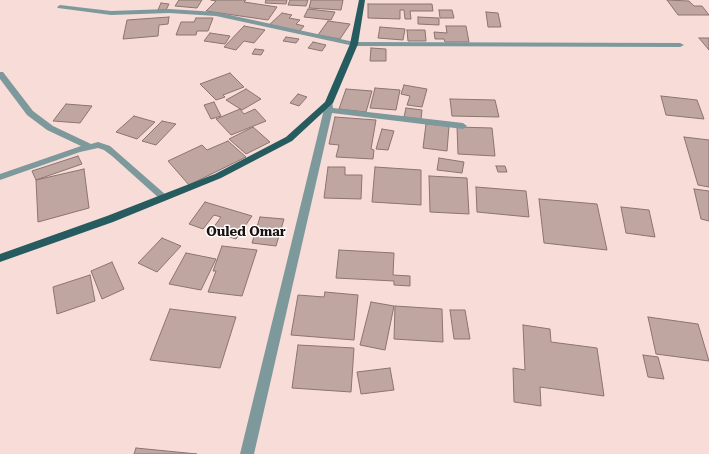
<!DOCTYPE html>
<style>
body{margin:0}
canvas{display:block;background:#f7dcd7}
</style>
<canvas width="709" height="454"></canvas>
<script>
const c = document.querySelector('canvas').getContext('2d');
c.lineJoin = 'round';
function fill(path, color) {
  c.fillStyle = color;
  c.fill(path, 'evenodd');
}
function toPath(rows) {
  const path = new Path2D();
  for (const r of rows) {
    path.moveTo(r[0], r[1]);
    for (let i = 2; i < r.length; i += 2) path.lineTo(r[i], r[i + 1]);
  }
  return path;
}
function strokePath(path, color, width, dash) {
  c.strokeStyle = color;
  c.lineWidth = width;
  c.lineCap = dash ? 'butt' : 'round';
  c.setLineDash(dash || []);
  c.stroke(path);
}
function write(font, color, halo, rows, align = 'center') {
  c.font = font + ' "Roboto Serif",serif';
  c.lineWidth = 3;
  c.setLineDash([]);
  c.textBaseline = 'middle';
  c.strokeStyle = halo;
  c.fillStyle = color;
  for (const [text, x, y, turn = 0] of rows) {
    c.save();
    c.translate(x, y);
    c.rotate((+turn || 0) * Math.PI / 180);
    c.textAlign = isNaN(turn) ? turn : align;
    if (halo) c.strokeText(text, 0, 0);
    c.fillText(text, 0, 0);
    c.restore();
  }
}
const building = toPath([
 [179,0,202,0,197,8,175,6,179,0],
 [211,0,246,0,244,2,277,7,268,20,206,11,216,1,211,0],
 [266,0,287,0,286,4,265,3,266,0],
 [290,0,308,0,306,6,288,5,290,0],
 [311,0,343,0,341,10,309,8,311,0],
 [667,0,689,1,694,6,702,6,709,15,678,15,667,0],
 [161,3,169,4,166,10,158,10,161,3],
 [368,4,432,4,433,11,410,11,411,19,405,19,404,10,400,10,400,19,368,18,368,4],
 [308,9,335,12,331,20,304,17,308,9],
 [439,10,452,10,454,18,440,18,439,10],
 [486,12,498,13,501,27,488,27,486,12],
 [282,13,292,15,289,18,300,20,296,24,304,26,299,32,269,25,282,13],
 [169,17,168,24,159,25,158,36,123,39,127,20,169,17],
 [418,17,439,18,439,25,418,24,418,17],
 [196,18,213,18,208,31,197,31,196,35,176,35,181,22,194,22,196,18],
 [328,21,350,24,340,39,318,35,328,21],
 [244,26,265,30,254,43,244,41,236,50,224,47,244,26],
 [446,26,466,26,469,42,445,42,444,39,435,39,434,32,447,33,446,26],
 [380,27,405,29,403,40,378,38,380,27],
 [407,30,425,30,426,41,408,41,407,30],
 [210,33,230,36,225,44,204,41,210,33],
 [286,37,299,39,296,43,283,41,286,37],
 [699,38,709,38,709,50,699,38],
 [313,42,326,45,322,51,308,48,313,42],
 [371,48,386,49,386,61,370,61,371,48],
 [255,49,264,50,261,55,252,54,255,49],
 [230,73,244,87,223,95,225,97,216,100,200,84,230,73],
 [404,85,427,89,422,107,407,105,410,96,401,94,404,85],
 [375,88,400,90,396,110,370,108,375,88],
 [246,89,261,99,242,110,226,100,246,89],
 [346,89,372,91,366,112,339,109,346,89],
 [298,94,307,97,299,106,290,103,298,94],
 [661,96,697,100,704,119,666,115,661,96],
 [450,99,495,100,499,117,452,116,450,99],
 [214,102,221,116,211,119,204,105,214,102],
 [66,104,92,106,80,123,53,121,66,104],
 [406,108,422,110,421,119,404,117,406,108],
 [240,109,244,114,255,109,266,121,231,135,216,119,240,109],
 [134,116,155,122,137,139,116,132,134,116],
 [335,117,376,120,371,149,374,150,373,159,336,157,339,145,329,144,335,117],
 [162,121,176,124,156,145,142,141,162,121],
 [426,124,449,126,447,151,423,148,426,124],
 [253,127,270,142,246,154,229,139,253,127],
 [457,127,492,128,495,156,458,154,457,127],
 [382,129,394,131,388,150,376,149,382,129],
 [684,137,709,140,709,187,698,185,684,137],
 [228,141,246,157,189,185,168,161,202,145,207,150,228,141],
 [78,156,82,164,36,180,32,171,78,156],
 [439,158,464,162,462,173,437,170,439,158],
 [496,166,505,166,507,172,498,172,496,166],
 [328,167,345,167,345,175,362,175,361,199,324,198,328,167],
 [375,167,421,170,421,205,372,202,375,167],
 [84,169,89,208,38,222,36,180,84,169],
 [429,176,467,178,469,214,430,212,429,176],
 [476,187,526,191,529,217,477,212,476,187],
 [694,189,709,191,709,221,701,219,694,189],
 [539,199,597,204,607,250,544,243,539,199],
 [205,202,252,216,236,239,211,231,221,217,214,215,203,229,189,224,205,202],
 [621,207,649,210,655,237,626,233,621,207],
 [260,217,284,219,276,246,252,243,260,217],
 [162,238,181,246,157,272,138,263,162,238],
 [222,246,257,250,242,296,208,292,216,271,213,271,222,246],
 [339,250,394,253,393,275,410,276,410,286,394,285,394,281,336,278,339,250],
 [186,253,216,259,201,290,169,284,186,253],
 [112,262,124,289,102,299,91,271,112,262],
 [90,275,95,301,57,314,53,287,90,275],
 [325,292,358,295,354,340,291,335,298,295,324,297,325,292],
 [371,302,394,306,385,350,360,345,371,302],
 [395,306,442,309,443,342,394,339,395,306],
 [170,309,236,317,220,368,150,360,170,309],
 [450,310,465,310,470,339,454,339,450,310],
 [648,317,698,324,709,361,656,354,648,317],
 [523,325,550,329,551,342,597,348,604,396,540,387,541,406,514,402,513,368,525,370,523,325],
 [298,345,354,348,351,392,292,388,298,345],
 [643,355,658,357,664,379,648,377,643,355],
 [390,368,394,390,361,394,357,372,390,368],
 [136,448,197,454,134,454,136,448]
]);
const minor = toPath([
 [60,5,111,11,169,9,216,12,354,42,680,43,684,45,680,47,354,46,216,16,169,13,111,15,58,8,57,7,60,5],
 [0,72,3,72,33,111,53,126,91,144,98,142,110,146,166,195,168,197,166,199,160,199,112,156,104,150,98,148,80,152,0,180,0,174,81,146,47,130,27,115,0,79,0,72],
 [326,101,332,101,333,108,463,123,467,126,463,129,332,113,254,454,240,454,326,101]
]);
const major = toPath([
 [359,0,365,0,358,44,333,103,292,141,221,178,113,222,0,262,0,254,107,216,215,174,286,137,325,102,350,44,359,0]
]);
const quarterNames = [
 ["Ouled Omar",246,232]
];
fill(building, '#bfa6a1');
strokePath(building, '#8c7470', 1);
fill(minor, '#7e999b');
fill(major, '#265c60');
write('bold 13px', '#1b1210', '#fff', quarterNames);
</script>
